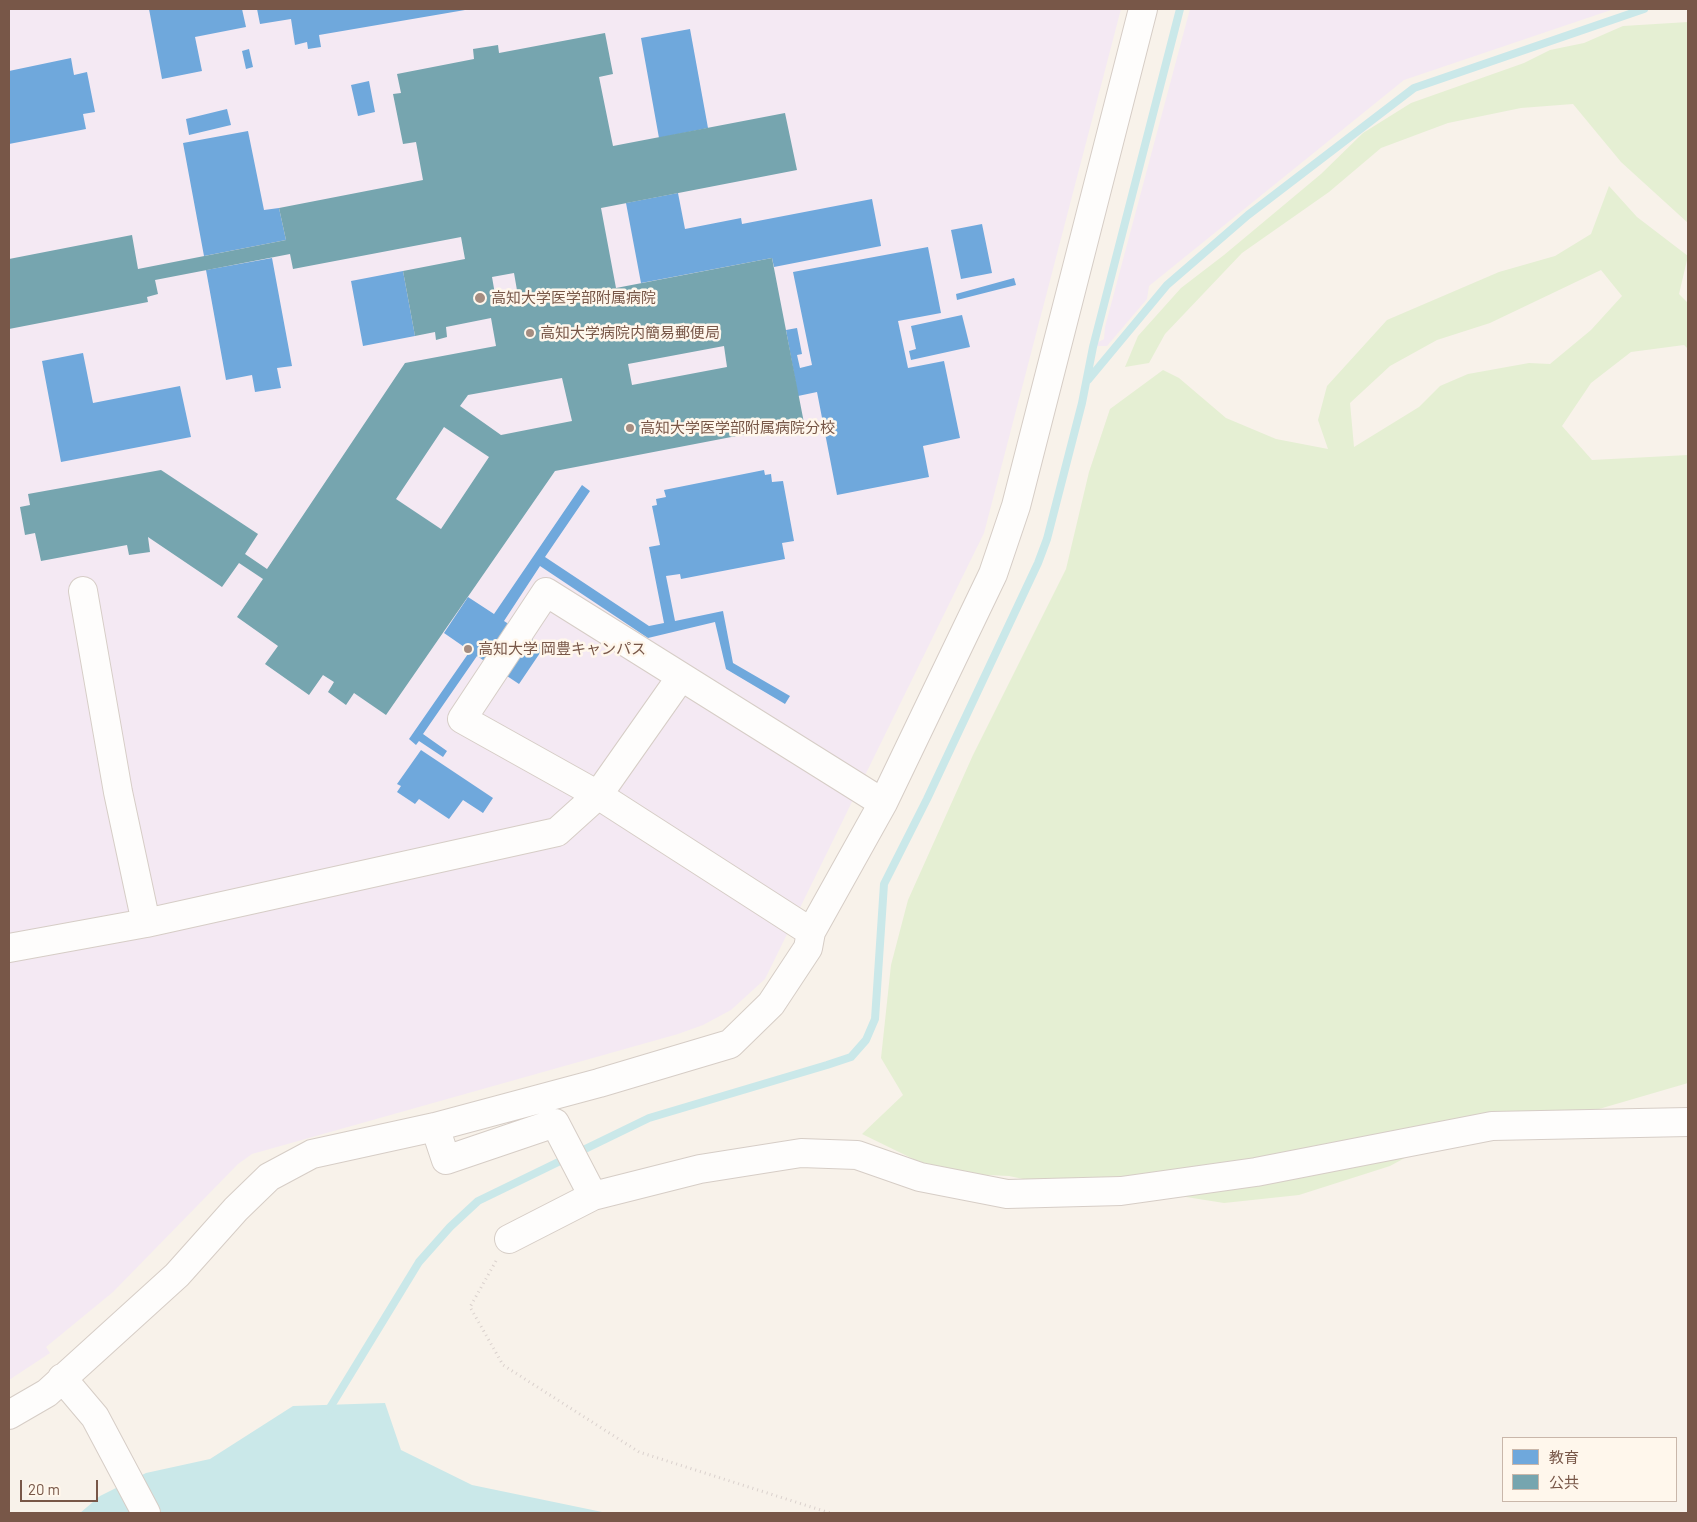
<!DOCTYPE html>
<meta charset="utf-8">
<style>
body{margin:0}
#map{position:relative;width:1697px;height:1522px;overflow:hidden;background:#f8f2ea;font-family:Barlow,"Noto Sans JP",sans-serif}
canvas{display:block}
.frame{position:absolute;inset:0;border:10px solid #785748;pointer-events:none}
.legend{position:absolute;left:1502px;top:1437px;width:175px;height:65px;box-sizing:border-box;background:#fff7ec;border:1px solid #c9b7aa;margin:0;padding:6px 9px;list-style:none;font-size:15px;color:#785748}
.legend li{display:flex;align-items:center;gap:10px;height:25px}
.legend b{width:25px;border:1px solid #c9b7aa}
.scale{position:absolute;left:20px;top:1480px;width:78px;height:22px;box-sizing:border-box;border:2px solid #785748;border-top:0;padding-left:6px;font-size:15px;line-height:18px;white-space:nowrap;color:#785748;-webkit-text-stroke:4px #fff7ec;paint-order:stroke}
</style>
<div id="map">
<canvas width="1697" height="1522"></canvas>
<div class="frame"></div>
<ul class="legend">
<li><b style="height:14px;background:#6fa8dc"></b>教育</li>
<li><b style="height:14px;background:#76a5af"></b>公共</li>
</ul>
<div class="scale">20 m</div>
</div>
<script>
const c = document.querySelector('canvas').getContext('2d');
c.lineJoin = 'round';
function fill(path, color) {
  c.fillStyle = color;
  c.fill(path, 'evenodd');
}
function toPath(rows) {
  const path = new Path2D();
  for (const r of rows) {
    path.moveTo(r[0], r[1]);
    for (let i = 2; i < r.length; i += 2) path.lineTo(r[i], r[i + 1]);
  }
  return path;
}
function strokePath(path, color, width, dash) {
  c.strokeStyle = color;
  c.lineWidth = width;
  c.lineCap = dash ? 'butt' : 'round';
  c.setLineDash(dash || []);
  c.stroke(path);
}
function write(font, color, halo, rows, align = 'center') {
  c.font = font + ' Barlow,"Noto Sans JP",sans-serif';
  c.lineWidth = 5;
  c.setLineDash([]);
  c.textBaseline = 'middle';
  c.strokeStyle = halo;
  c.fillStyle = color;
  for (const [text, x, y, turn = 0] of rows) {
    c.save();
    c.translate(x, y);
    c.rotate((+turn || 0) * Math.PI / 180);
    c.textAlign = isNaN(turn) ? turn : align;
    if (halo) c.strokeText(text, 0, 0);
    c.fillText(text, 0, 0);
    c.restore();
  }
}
const education = toPath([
 [9,9,1121,9,984,533,765,979,731,1010,703,1025,678,1034,252,1154,238,1164,113,1292,46,1347,50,1353,9,1380],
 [1190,9,1614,9,1404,80,1149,286,1147,299,1107,346,1098,346,1097,343,1104,339,1105,327]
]);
const green = toPath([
 [1688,22,1688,223,1621,162,1573,104,1521,108,1448,123,1381,148,1329,192,1242,253,1165,334,1149,363,1125,367,1138,336,1181,288,1224,255,1321,174,1363,133,1411,103,1524,63,1550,50,1584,43,1623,26],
 [1609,186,1637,217,1688,256,1679,294,1688,303,1688,349,1684,345,1631,352,1591,383,1562,426,1592,460,1688,455,1688,1083,1575,1116,1436,1141,1390,1166,1299,1195,1224,1203,1148,1191,1070,1189,1009,1176,942,1173,862,1134,903,1095,881,1058,891,965,908,900,973,755,1066,569,1089,472,1110,409,1163,370,1179,378,1226,418,1276,439,1328,449,1318,420,1327,386,1387,320,1499,272,1555,256,1591,234],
 [1601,270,1622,296,1591,330,1550,364,1529,363,1468,374,1440,386,1419,407,1354,447,1350,403,1390,366,1437,340,1490,323]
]);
const water = toPath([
 [385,1403,401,1450,472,1485,607,1513,80,1513,100,1496,146,1473,210,1459,293,1406]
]);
const schools = toPath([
 [149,9,242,9,246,27,195,37,202,71,162,79],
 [257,9,465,9,465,10,319,35,321,47,308,49,307,42,295,45,291,19,260,24],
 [690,29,708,128,659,138,641,38],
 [249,49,253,67,246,69,242,51],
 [71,58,74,75,87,72,95,112,83,114,86,129,9,144,9,71],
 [369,81,375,112,358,116,351,85],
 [227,109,231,125,189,135,186,119],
 [248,131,264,210,279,208,286,240,204,256,183,143],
 [678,193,685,229,741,218,742,224,872,199,881,246,774,267,772,258,641,283,626,203],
 [982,224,992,273,961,279,951,230],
 [928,247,941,313,898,321,908,368,944,361,960,438,923,446,929,477,837,495,817,392,798,396,786,330,797,328,802,354,797,355,800,368,812,365,793,272],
 [272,258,292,366,277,368,281,388,255,392,252,375,226,380,206,270],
 [403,271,415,336,363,346,351,281],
 [1014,278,1016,285,957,300,956,294],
 [962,315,970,347,911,360,909,351,916,349,911,326],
 [83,353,93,403,180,386,191,437,61,462,42,361],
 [764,470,765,475,771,474,772,482,783,481,794,541,782,543,785,559,681,579,680,574,666,576,675,621,723,611,733,663,790,696,785,704,726,669,715,622,648,638,540,566,504,621,544,647,519,684,477,656,423,734,447,751,443,757,419,741,416,745,409,739,470,651,444,633,468,597,494,614,582,485,590,491,545,557,649,626,664,623,649,547,660,545,652,506,657,505,656,499,666,497,664,490],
 [421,750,493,798,483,813,463,800,449,819,419,799,415,804,397,792,401,786,397,784]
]);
const public = toPath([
 [605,33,613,74,599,77,613,146,785,113,797,170,601,208,616,288,772,258,804,423,555,471,386,715,354,693,346,705,328,692,334,682,323,675,309,695,265,664,278,646,237,617,263,579,239,563,222,587,148,537,150,552,129,555,127,545,41,561,35,533,25,535,20,507,30,505,28,494,161,470,258,534,245,554,267,569,405,363,496,346,491,318,446,327,447,337,436,340,435,332,415,336,403,271,465,259,461,237,293,269,290,254,155,280,158,294,147,297,148,302,9,329,9,259,132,235,138,269,286,240,279,208,423,180,416,142,403,144,393,94,401,93,397,74,474,59,473,49,498,45,499,53],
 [514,273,518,296,496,300,492,277],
 [724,346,727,367,632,385,628,364],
 [562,378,572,421,501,435,460,406,468,395],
 [444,427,489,457,441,529,396,499]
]);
const stream = toPath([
 [1088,380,1167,285,1248,215,1414,88,1644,9],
 [328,1411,419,1262,450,1227,478,1201,649,1118,827,1065,851,1057,866,1040,875,1019,884,884,927,799,1038,563,1047,539,1082,403,1093,347,1180,9]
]);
const path = toPath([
 [496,1261,470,1307,503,1365,639,1452,830,1513]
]);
const minor = toPath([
 [83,591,118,792,146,923],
 [811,932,598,795,462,719,546,592,883,803],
 [9,948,146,923,557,832,598,795,681,677],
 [435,1127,446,1160,555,1123,593,1196,700,1169,801,1153,857,1155,920,1177,1007,1194,1121,1191,1256,1172,1492,1126,1688,1122],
 [509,1239,593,1196],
 [62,1378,95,1417,146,1513],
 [9,1415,47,1393,177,1275,236,1209,269,1177,312,1154,435,1127,599,1083,730,1044,771,1004,808,948,811,932,883,803,993,574,1016,506,1143,9]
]);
const markers = [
 [480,298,6,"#a58d81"],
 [530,333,5,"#a58d81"],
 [630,428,5,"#a58d81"],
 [468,649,5,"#a58d81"]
];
const poiNames = [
 ["高知大学医学部附属病院",491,298],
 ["高知大学病院内簡易郵便局",540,333],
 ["高知大学医学部附属病院分校",640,428],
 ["高知大学 岡豊キャンパス",478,649]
];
fill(education, '#f4e9f3');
fill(green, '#e5efd3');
fill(water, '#cae8e9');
fill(schools, '#6fa8dc');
fill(public, '#76a5af');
strokePath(stream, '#cae8e9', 8);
strokePath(minor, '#d6cdc6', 30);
strokePath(path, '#dad1cd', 3, [1, 4]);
strokePath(minor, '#fefdfc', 28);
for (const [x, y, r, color] of markers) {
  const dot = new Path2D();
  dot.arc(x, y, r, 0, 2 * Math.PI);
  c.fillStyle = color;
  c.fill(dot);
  strokePath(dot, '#fff7ec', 2);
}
write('15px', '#785748', '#fff7ec', poiNames, 'left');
</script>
